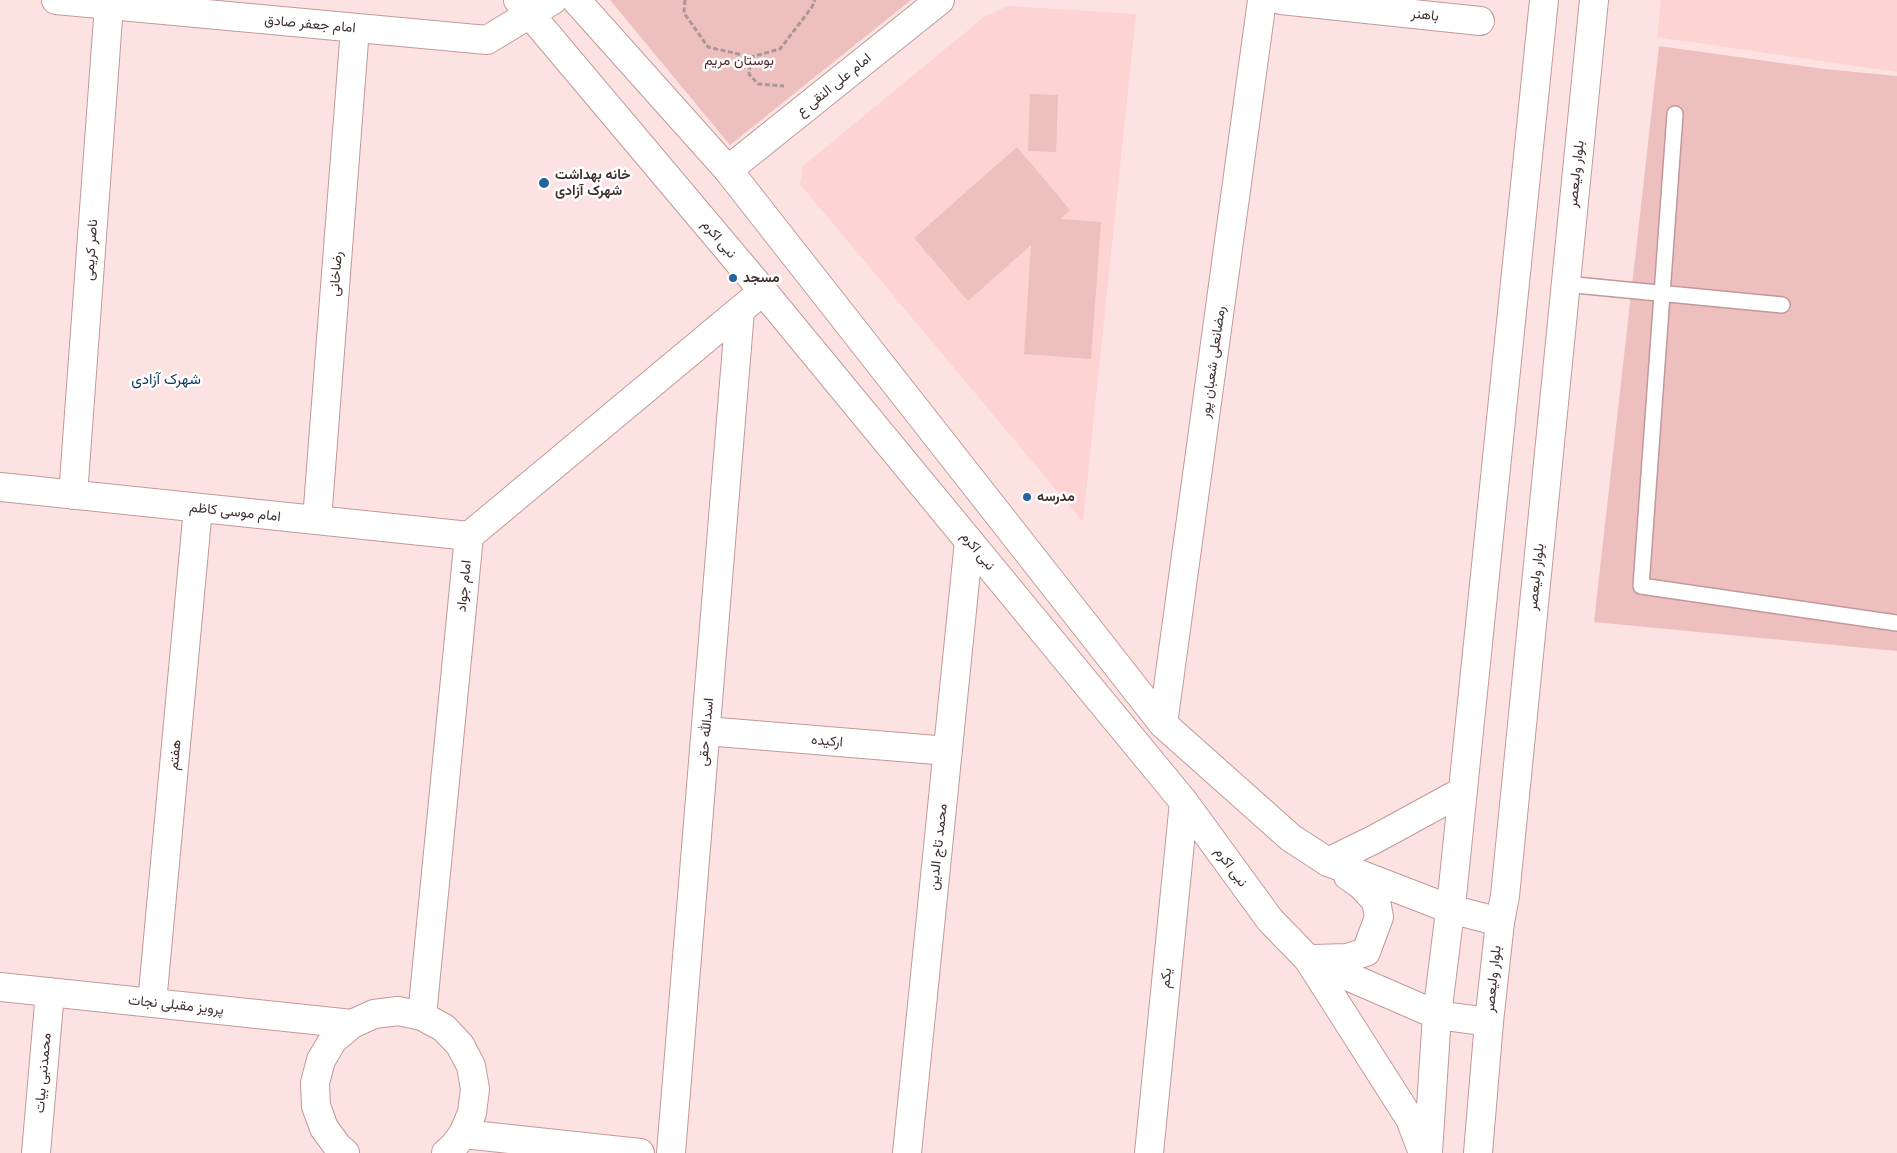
<!DOCTYPE html>
<meta charset="utf-8">
<style>
body{margin:0}
canvas{display:block;background:#fde2e2}
</style>
<canvas width="1897" height="1153"></canvas>
<script>
const c = document.querySelector('canvas').getContext('2d');
c.lineJoin = 'round';
function fill(path, color) {
  c.fillStyle = color;
  c.fill(path, 'evenodd');
}
function toPath(rows) {
  const path = new Path2D();
  for (const r of rows) {
    path.moveTo(r[0], r[1]);
    for (let i = 2; i < r.length; i += 2) path.lineTo(r[i], r[i + 1]);
  }
  return path;
}
function strokePath(path, color, width, dash) {
  c.strokeStyle = color;
  c.lineWidth = width;
  c.lineCap = dash ? 'butt' : 'round';
  c.setLineDash(dash || []);
  c.stroke(path);
}
function write(font, color, halo, rows, align = 'center') {
  c.font = font + ' Mulish,Vazirmatn,sans-serif';
  c.lineWidth = 5;
  c.setLineDash([]);
  c.textBaseline = 'middle';
  c.strokeStyle = halo;
  c.fillStyle = color;
  for (const [text, x, y, turn = 0] of rows) {
    c.save();
    c.translate(x, y);
    c.rotate((+turn || 0) * Math.PI / 180);
    c.textAlign = isNaN(turn) ? turn : align;
    if (halo) c.strokeText(text, 0, 0);
    c.fillText(text, 0, 0);
    c.restore();
  }
}
const built = toPath([
 [1661,0,1897,0,1897,72,1657,37],
 [1008,6,1136,14,1083,522,800,184,803,166,984,17]
]);
const green = toPath([
 [610,0,911,0,730,145],
 [1659,46,1824,69,1897,76,1897,651,1594,622],
 [1030,94,1058,95,1056,152,1028,151],
 [1017,147,1070,210,1061,219,1101,222,1091,359,1024,354,1031,245,968,301,914,238]
]);
const path = toPath([
 [685,0,684,13,708,47,751,57,780,49,812,7,815,0],
 [751,57,749,74,758,84,784,86]
]);
const service = toPath([
 [1675,114,1641,586,1897,623],
 [1565,284,1782,305]
]);
const minor = toPath([
 [56,0,487,40,553,0],
 [1281,0,1480,21],
 [728,170,940,0],
 [0,487,469,536],
 [73,495,109,5],
 [317,520,355,28],
 [1163,724,1262,0],
 [706,731,948,751],
 [0,987,352,1024],
 [152,1003,198,508],
 [422,1016,469,536,763,291],
 [463,1134,640,1153],
 [36,1153,50,992],
 [345,1153,338,1147,324,1128,316,1106,315,1083,321,1060,333,1040,352,1024,374,1014,398,1011,422,1016,444,1028,460,1045,471,1066,475,1089,472,1113,463,1134,454,1146,446,1153],
 [671,1153,740,310],
 [907,1153,969,541],
 [1149,1153,1184,802]
]);
const tertiary = toPath([
 [518,0,763,291,1184,802,1270,920,1308,959,1437,1015,1489,1022],
 [576,0,728,170,1163,724,1291,838,1328,862,1450,909,1500,922],
 [1314,959,1347,958,1366,952,1379,917,1376,901,1361,885,1348,876]
]);
const secondary = toPath([
 [1328,862,1375,839,1463,791],
 [1308,959,1410,1119,1423,1153],
 [1428,1153,1437,1015,1453,887,1544,0],
 [1478,1153,1489,1022,1500,922,1505,896,1594,0]
]);
const markers = [
 [544,183,6,"#26659b"],
 [733,278,5,"#26659b"],
 [1027,497,5,"#26659b"]
];
const streetNames = [
 ["باهنر",1425,15,6],
 ["امام جعفر صادق",310,24,5],
 ["امام علی النقی ع",834,85,-39],
 ["بلوار ولیعصر",1576,174,-84],
 ["نبی اکرم",719,239,50],
 ["ناصر کریمی",91,250,-86],
 ["رضاخانی",336,274,-86],
 ["رمضانعلی شعبان پور",1213,362,-82],
 ["امام موسی کاظم",235,512,6],
 ["نبی اکرم",978,551,51],
 ["بلوار ولیعصر",1536,577,-84],
 ["امام جواد",464,586,-84],
 ["اسدالله حقی",706,732,-85],
 ["ارکیده",827,741,5],
 ["هفتم",175,755,-85],
 ["محمد تاج الدین",938,847,-84],
 ["نبی اکرم",1231,867,54],
 ["یکم",1166,978,-84],
 ["بلوار ولیعصر",1493,979,-84],
 ["پرویز مقبلی نجات",176,1005,6],
 ["محمدنبی بیات",43,1073,-85]
];
const parkNames = [
 ["بوستان مریم",739,61]
];
const poiNames = [
 ["خانه بهداشت",555,175],
 ["شهرک آزادی",555,191],
 ["مسجد",743,278],
 ["مدرسه",1037,497]
];
const neighbourhoodNames = [
 ["شهرک آزادی",166,379]
];
fill(built, '#fdd3d3');
fill(green, '#edbfbf');
strokePath(service, '#c29999', 18);
strokePath(minor, '#c29999', 30);
strokePath(tertiary, '#c29999', 30);
strokePath(secondary, '#c29999', 30);
strokePath(path, '#ad9696', 3, [5, 2.5]);
strokePath(service, '#fff', 15);
strokePath(minor, '#fff', 28);
strokePath(tertiary, '#fff', 28);
strokePath(secondary, '#fff', 28);
for (const [x, y, r, color] of markers) {
  const dot = new Path2D();
  dot.arc(x, y, r, 0, 2 * Math.PI);
  c.fillStyle = color;
  c.fill(dot);
  strokePath(dot, '#fff', 2);
}
write('14px', '#402f2f', '#fff', streetNames);
write('14px', '#571e22', '#fff', parkNames);
write('bold 14px', '#402f2f', '#fff', poiNames, 'left');
write('15px', '#0d395e', '#fff', neighbourhoodNames);
</script>
